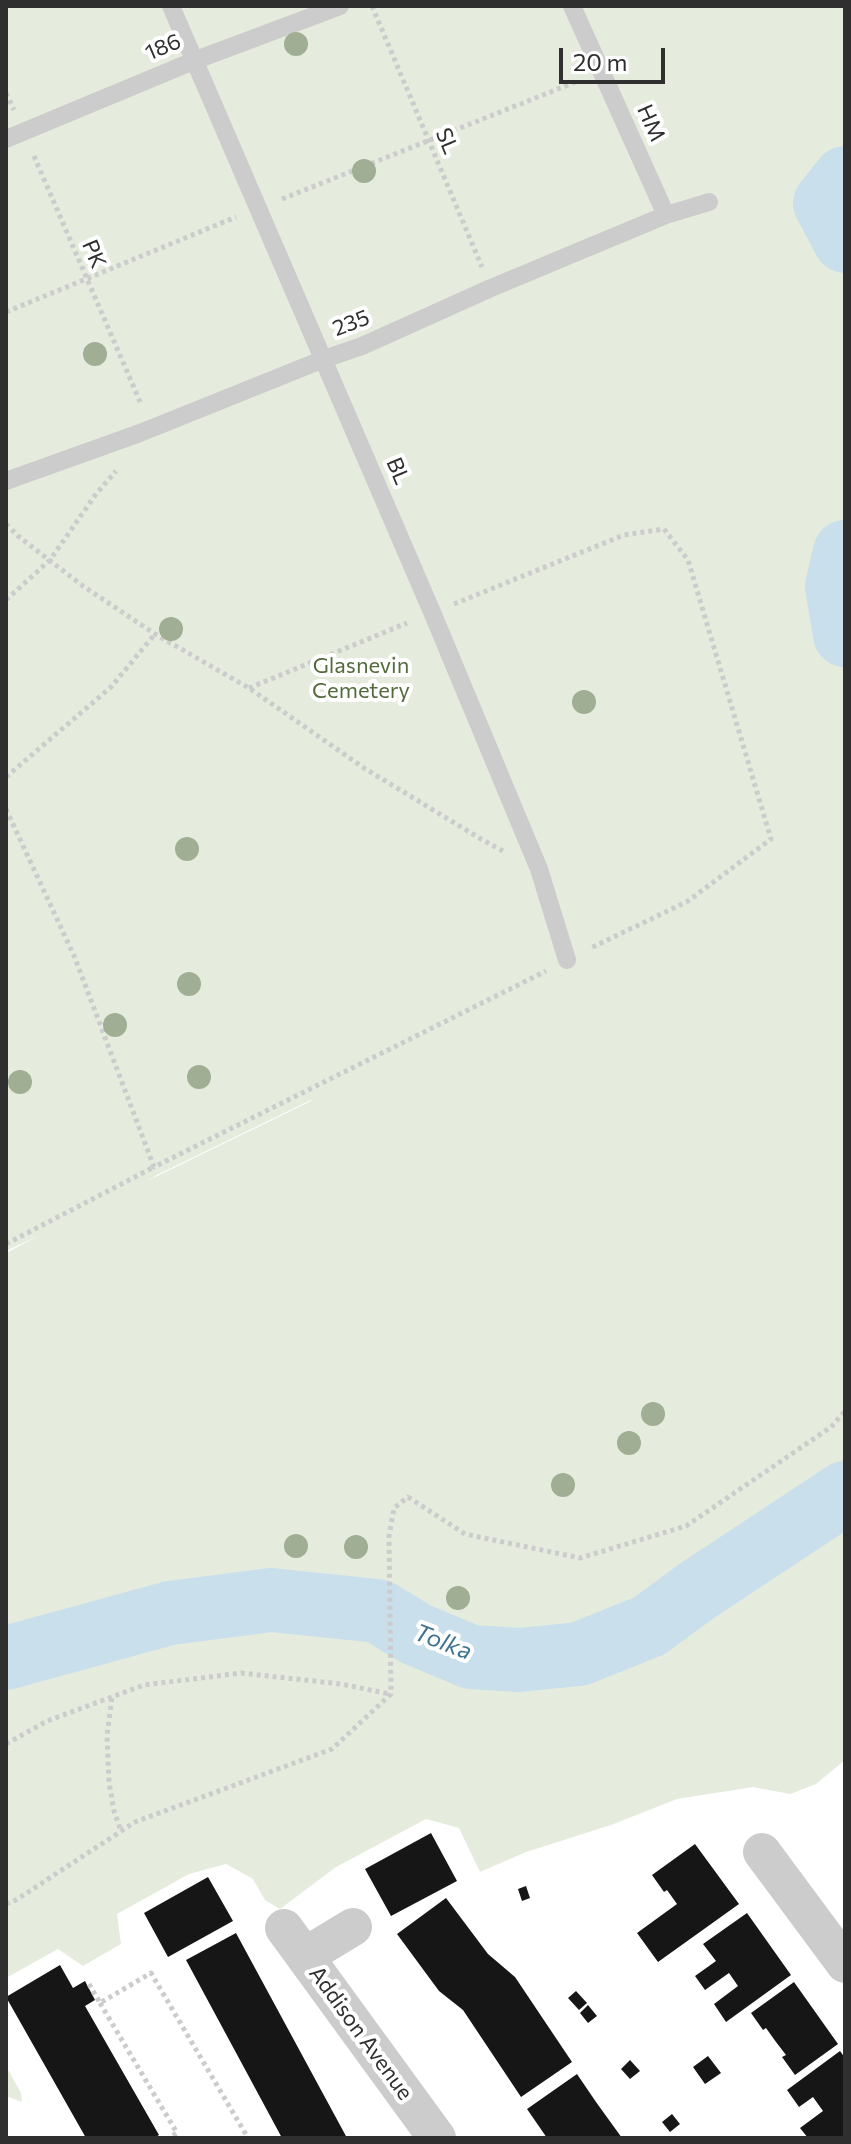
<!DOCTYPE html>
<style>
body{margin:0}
#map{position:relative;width:851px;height:2144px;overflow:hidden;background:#fff;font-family:Commissioner,sans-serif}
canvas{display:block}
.frame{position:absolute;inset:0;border:8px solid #2f2f2f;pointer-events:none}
.scale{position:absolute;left:559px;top:48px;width:106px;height:36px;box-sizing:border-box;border:4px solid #2f2f2f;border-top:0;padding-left:10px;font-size:24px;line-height:28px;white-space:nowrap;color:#2f2f2f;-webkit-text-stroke:6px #fff;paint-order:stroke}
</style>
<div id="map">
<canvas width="851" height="2144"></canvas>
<div class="frame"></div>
<div class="scale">20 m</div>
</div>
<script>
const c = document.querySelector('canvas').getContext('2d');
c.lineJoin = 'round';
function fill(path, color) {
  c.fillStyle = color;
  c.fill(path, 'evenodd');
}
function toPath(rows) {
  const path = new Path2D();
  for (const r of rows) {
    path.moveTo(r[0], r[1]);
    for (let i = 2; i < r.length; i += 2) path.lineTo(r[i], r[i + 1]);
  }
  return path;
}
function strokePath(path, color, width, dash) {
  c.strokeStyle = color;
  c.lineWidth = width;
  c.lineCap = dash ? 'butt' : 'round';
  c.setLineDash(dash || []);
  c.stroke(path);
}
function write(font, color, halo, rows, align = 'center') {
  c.font = font + ' Commissioner,sans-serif';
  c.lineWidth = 8;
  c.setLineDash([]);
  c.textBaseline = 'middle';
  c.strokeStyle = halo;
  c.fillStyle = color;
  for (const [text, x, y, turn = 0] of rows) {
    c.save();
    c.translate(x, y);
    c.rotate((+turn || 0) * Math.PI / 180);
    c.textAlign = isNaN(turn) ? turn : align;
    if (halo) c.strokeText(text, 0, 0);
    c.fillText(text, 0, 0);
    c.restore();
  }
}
const green = toPath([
 [6,6,845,6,845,1760,816,1784,790,1794,753,1787,677,1799,611,1825,526,1852,480,1872,459,1828,426,1819,336,1867,280,1909,265,1900,253,1879,226,1864,189,1874,117,1914,121,1944,83,1966,58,1949,6,1978,6,1662,168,1620,228,1607,221,1574,211,1581,6,1640,6,1253,40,1235,6,1251],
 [311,1100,311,1101,147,1181,157,1175],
 [6,2066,21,2093,22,2102,6,2096]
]);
const river = toPath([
 [845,178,825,203,845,241],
 [845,552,837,586,845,635],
 [6,1658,170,1613,271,1600,378,1611,416,1634,471,1657,519,1660,579,1654,649,1626,698,1590,845,1493]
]);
const building = toPath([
 [431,1833,457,1881,391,1916,365,1869],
 [695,1844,739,1904,658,1962,637,1933,677,1904,667,1890,664,1892,652,1875],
 [208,1877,233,1921,168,1957,144,1913],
 [526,1886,530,1898,522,1901,518,1889],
 [446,1898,488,1954,515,1977,572,2062,521,2097,463,2010,439,1991,397,1934],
 [747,1913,791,1975,726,2022,714,2004,738,1986,729,1973,705,1990,695,1976,716,1961,703,1944],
 [236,1933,347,2138,282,2138,186,1960],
 [60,1965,73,1988,85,1981,95,2000,85,2006,159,2135,154,2138,86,2138,6,1997],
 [794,1982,838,2044,795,2075,782,2057,786,2055,776,2042,766,2028,763,2030,751,2013],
 [576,1991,587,2003,579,2010,568,1998],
 [588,2005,597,2016,588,2023,580,2013],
 [840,2051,845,2058,845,2138,808,2138,800,2128,823,2111,813,2097,799,2107,787,2090],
 [708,2056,721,2073,705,2084,693,2067],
 [630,2060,640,2071,630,2079,621,2069],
 [577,2074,596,2102,622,2138,547,2138,527,2109],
 [672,2114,680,2124,670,2132,662,2122]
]);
const path = toPath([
 [372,6,482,267],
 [6,93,14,110],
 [34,156,141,404],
 [282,199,578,81],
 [6,312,236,217],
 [6,524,18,536,83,586,155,634,249,688,364,768,481,839,503,851],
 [6,600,50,560,96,494,116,471],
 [454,604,624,535,664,529,688,560,771,839,688,901,591,948],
 [249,688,407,623],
 [6,777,111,687,155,634],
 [6,809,75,958,154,1167,546,971],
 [6,1244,154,1167],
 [112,1698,107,1735,109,1782,114,1811,121,1831],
 [6,1744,47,1721,144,1685,241,1673,341,1684,390,1694],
 [6,1904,16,1900,135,1822,332,1749,391,1694,389,1536,394,1508,408,1497,465,1534,580,1558,686,1526,831,1427,845,1411],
 [89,1984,100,2003,151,1973,248,2138],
 [100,2003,177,2133,169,2138]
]);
const service = toPath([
 [171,6,432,612,539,869,567,960],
 [572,6,666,215],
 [6,139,196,60,340,6],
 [6,481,140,433,324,359,362,346,491,288,666,215,709,202]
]);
const minor = toPath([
 [762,1852,845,1964],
 [284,1928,437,2138],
 [305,1956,353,1927]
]);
const trees = [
 [296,44],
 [364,171],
 [95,354],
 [171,629],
 [584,702],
 [187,849],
 [189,984],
 [115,1025],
 [199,1077],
 [20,1082],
 [653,1414],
 [629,1443],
 [563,1485],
 [296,1546],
 [356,1547],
 [458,1598]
];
const streetNames = [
 ["186",163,47,-23],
 ["HM",651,123,66],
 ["SL",447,141,67],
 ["PK",94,254,67],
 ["235",351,323,-21],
 ["BL",398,471,67],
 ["Addison Avenue",361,2033,54]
];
const parkNames = [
 ["Glasnevin",361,666],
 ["Cemetery",361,691]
];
const waterNames = [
 ["Tolka",443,1642,21]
];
fill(green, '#e5ecdd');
strokePath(river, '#c9dfec', 64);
fill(building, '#161616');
strokePath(path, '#ccc', 5, [4, 4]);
strokePath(service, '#ccc', 18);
strokePath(minor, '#ccc', 38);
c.fillStyle = '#a0ae94';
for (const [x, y] of trees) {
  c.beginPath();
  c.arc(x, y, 12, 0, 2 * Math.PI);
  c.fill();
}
write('22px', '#2f2f2f', '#fff', streetNames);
write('22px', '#536b3c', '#fff', parkNames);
write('italic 24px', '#3d7391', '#fff', waterNames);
</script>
